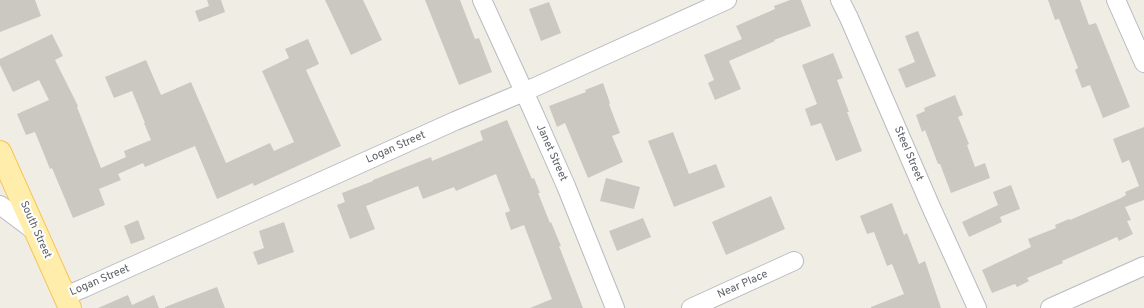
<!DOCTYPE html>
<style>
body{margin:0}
canvas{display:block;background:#f0ede5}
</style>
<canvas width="1144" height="308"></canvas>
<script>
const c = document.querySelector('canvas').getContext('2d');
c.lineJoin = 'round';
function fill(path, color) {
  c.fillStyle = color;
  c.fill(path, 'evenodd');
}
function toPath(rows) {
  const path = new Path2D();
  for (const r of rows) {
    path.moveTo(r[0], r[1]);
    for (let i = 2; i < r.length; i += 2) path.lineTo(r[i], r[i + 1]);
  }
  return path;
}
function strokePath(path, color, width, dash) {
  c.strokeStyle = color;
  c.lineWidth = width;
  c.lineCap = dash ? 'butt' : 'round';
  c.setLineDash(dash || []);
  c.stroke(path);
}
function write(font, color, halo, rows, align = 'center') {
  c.font = font + ' Overpass,sans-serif';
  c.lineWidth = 4;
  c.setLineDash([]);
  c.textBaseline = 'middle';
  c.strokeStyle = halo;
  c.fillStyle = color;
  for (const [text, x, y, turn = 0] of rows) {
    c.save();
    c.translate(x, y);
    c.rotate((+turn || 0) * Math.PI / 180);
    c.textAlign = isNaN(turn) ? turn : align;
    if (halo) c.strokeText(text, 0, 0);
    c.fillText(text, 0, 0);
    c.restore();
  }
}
const building = toPath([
 [0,0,35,0,41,16,0,32],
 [207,0,221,0,225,12,199,22,195,11,209,6],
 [325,0,363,0,382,40,351,55],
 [425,0,460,0,475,39,479,38,492,72,459,85],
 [790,0,801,0,811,26,774,40,775,41,729,61,741,89,715,100,708,83,714,80,704,55,742,39,736,26,775,9,774,6],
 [1048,0,1080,0,1089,25,1096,23,1130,107,1103,118,1090,85,1082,88,1075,70,1078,68,1059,19,1055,20],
 [549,2,561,33,541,41,529,9],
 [918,31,936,76,906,88,898,69,915,62,905,36],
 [52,34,63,56,55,60,78,106,77,107,101,168,126,157,124,151,151,140,144,123,145,123,132,91,114,98,105,77,146,60,161,95,191,82,226,163,270,143,274,151,294,142,262,71,289,58,285,49,308,39,319,64,306,70,341,146,254,186,253,183,217,199,195,146,145,167,143,163,118,174,121,180,99,189,105,205,73,218,52,168,50,169,35,132,26,135,17,114,49,100,39,80,13,92,0,65,0,59],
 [833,53,843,78,837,80,849,112,847,112,862,151,836,161,821,123,811,126,805,109,817,104,802,65],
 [603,83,610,103,609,104,620,133,612,136,623,162,588,178,565,123,557,127,549,106,586,92,585,90],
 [955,95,963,115,958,117,969,144,967,145,975,167,985,163,990,178,951,193,940,164,938,164,925,130,922,132,916,115,925,111,924,108],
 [507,120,532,179,534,178,540,193,538,193,550,223,551,222,561,246,559,246,583,308,530,308,552,299,524,225,511,230,505,213,510,211,496,174,456,191,454,187,423,199,418,186,366,206,375,229,350,239,337,205,345,202,342,193,373,181,373,180,431,157,432,161,483,140,480,131],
 [1144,127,1144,200,1125,207,1131,220,1127,221,1133,234,1119,241,1117,237,1062,261,1063,263,1027,278,1029,281,1017,287,1015,284,992,293,982,270,1031,247,1028,239,1056,228,1055,225,1069,219,1070,220,1121,198,1126,195,1125,192,1139,186,1129,160,1122,163,1113,139],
 [673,132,689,174,716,164,725,187,674,207,648,141],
 [606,178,640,187,634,209,600,201],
 [1011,185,1020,209,1000,217,1002,222,969,237,962,222,998,205,993,192],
 [771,196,785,229,726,255,712,222],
 [892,203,904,235,907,233,919,264,925,261,941,308,871,308,871,307,904,294,892,264,887,266,874,232,867,234,860,216],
 [643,218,651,237,617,251,609,231],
 [138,220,145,239,131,244,124,226],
 [284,222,294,252,258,265,253,252,264,248,259,231],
 [217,287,225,308,165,308,165,307],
 [128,295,132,305,154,295,159,308,98,308]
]);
const minor = toPath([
 [482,0,532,109,566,186,615,308],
 [840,0,849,18,931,207,977,308],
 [1116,0,1144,63],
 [0,205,36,232],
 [65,296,84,288,455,121,524,92,727,0],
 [691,308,794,261],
 [1050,308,1144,266]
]);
const major = toPath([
 [0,152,70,308]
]);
const streetNames = [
 ["Logan Street",396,148,-24],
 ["Janet Street",551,153,66],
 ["Steel Street",908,154,67],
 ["South Street",35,230,66],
 ["Logan Street",100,281,-23],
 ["Near Place",743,285,-24]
];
fill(building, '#cbc8c2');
strokePath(minor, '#b8bbc0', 20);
strokePath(major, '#f8c456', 24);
strokePath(minor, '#fff', 18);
strokePath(major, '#ffeeab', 22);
write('11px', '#5d6166', '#fff', streetNames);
</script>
